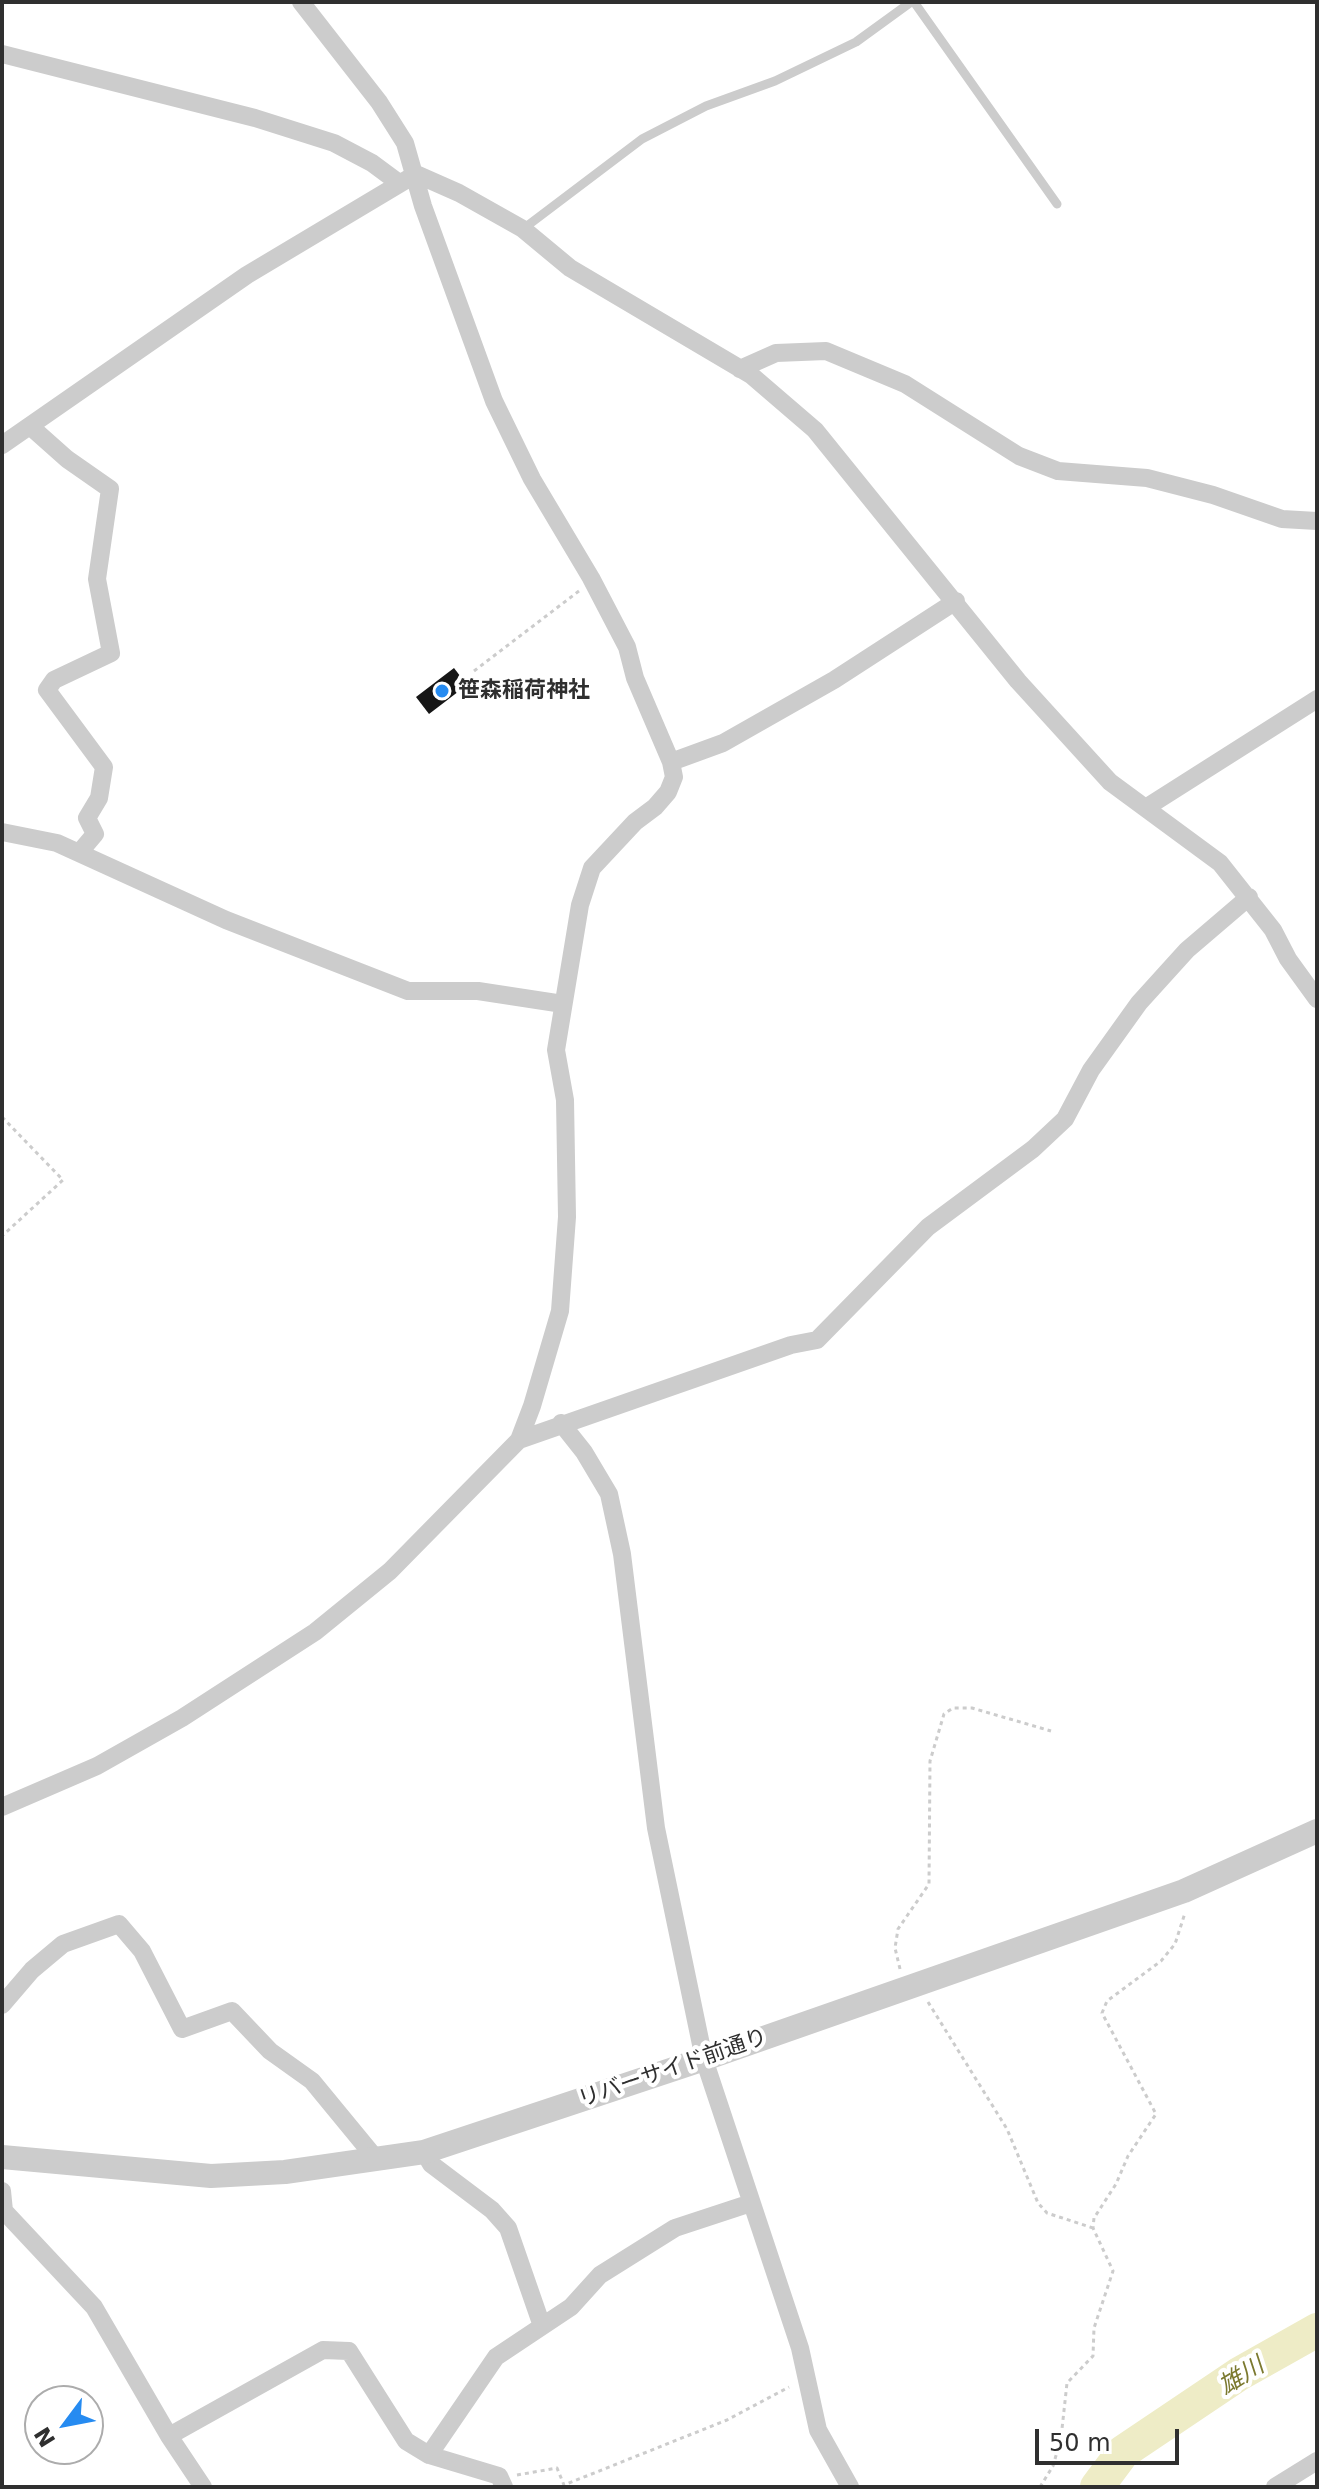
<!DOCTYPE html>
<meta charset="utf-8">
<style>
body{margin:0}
#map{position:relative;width:1319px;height:2489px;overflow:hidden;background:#fff;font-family:"DejaVu Sans",sans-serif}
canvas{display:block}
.frame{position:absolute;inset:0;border:4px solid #2f2f2f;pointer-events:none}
.north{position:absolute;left:24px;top:2385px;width:80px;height:80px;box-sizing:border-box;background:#fff;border:2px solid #acacac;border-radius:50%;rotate:238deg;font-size:22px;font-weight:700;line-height:32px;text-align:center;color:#2f2f2f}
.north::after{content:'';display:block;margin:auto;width:28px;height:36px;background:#268bf1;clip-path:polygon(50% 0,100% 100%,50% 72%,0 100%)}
.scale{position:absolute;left:1035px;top:2429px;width:144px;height:36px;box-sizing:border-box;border:4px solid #2f2f2f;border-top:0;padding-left:10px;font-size:24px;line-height:28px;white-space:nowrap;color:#2f2f2f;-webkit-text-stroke:6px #fff;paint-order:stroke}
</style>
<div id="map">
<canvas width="1319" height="2489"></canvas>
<div class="frame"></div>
<div class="north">N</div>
<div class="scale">50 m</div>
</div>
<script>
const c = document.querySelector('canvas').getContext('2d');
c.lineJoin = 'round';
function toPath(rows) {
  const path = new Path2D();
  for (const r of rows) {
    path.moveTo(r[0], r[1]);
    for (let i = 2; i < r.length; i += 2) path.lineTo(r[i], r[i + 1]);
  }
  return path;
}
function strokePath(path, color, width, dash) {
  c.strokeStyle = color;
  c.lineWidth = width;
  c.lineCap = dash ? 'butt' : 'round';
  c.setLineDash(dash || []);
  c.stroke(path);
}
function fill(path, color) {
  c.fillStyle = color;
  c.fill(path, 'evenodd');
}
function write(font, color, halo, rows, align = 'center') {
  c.font = font + ' "DejaVu Sans","Noto Sans JP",sans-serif';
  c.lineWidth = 8;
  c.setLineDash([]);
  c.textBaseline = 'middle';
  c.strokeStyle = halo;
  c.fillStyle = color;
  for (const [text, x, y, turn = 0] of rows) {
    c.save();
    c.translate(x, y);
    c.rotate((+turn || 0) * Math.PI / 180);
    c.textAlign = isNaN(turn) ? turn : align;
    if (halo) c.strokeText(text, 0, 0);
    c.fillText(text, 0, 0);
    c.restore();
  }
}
const river = toPath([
 [1097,2487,1123,2452,1239,2374,1317,2330]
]);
const building = toPath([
 [454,668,467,685,429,714,416,697]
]);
const path = toPath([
 [474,671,579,591],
 [2,1117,63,1180,2,1236],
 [900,1969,895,1948,898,1929,929,1884,930,1761,944,1714,953,1708,972,1708,1051,1731],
 [928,2002,1007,2129,1038,2203,1047,2213,1093,2228],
 [517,2475,557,2468,564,2485,727,2420,789,2387],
 [1040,2487,1053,2466,1061,2438,1067,2383,1093,2356,1094,2328,1113,2271,1093,2228,1094,2218,1116,2184,1128,2156,1156,2114,1102,2013,1107,2001,1161,1961,1175,1944,1185,1913]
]);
const service = toPath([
 [914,2,1057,204],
 [523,229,642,139,706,106,775,81,856,42,911,2]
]);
const minor = toPath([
 [2,54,255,118,334,143,372,163,399,183],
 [416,174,459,193,523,229,570,268,751,375,815,430,1018,681,1110,782,1220,863,1273,930,1288,959,1317,999],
 [740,369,776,353,826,351,905,384,1019,456,1058,471,1147,478,1213,495,1282,519,1317,521],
 [31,427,67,459,110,489,97,579,111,653,54,680,47,690,104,767,99,798,87,818,95,834,79,853],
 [2,445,247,275,416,174],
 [671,762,723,743,834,680,956,601],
 [1147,807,1317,699],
 [2,832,57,843,226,920,408,991,478,991,563,1004],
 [561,1423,584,1452,609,1494,622,1554,656,1828,704,2059,800,2348,818,2430,850,2487],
 [519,1440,791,1345,817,1340,928,1227,1033,1149,1065,1119,1091,1070,1139,1003,1187,950,1249,897],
 [2,1807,97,1766,182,1718,315,1632,390,1571,519,1440,532,1406,560,1311,567,1217,565,1100,556,1050,580,905,592,868,635,822,655,807,668,792,674,777,671,762,635,678,627,647,591,578,532,479,494,401,423,206,405,143,379,102,301,2],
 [2,2005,32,1970,63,1944,119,1924,142,1951,182,2029,232,2011,270,2051,312,2081,377,2160],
 [424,2152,431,2164,492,2210,508,2228,542,2326],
 [2,2191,4,2211,94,2307,169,2436,203,2487],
 [169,2436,323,2350,349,2351,406,2441,429,2455,499,2476,504,2487],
 [429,2455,496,2357,571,2307,600,2275,675,2228,751,2203],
 [1275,2487,1317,2461]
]);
const tertiary = toPath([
 [2,2157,211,2176,285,2172,424,2152,704,2059,1184,1891,1317,1831]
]);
const markers = [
 [442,691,8,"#268bf1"]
];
const poiNames = [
 ["笹森稲荷神社",458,691]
];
const streetNames = [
 ["リバーサイド前通り",673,2069,-19]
];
const waterNames = [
 ["雄川",1242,2377,-32]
];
strokePath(river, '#eeecc6', 34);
fill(building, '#161616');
strokePath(path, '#ccc', 3, [4, 4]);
strokePath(service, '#ccc', 9);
strokePath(minor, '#ccc', 18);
strokePath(tertiary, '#ccc', 24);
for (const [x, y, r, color] of markers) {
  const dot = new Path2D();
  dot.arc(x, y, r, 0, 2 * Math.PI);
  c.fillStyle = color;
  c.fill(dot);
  strokePath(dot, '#fff', 3);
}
write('bold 22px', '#2f2f2f', '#fff', poiNames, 'left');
write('22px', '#2f2f2f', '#fff', streetNames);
write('italic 24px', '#7b792f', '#fff', waterNames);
</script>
